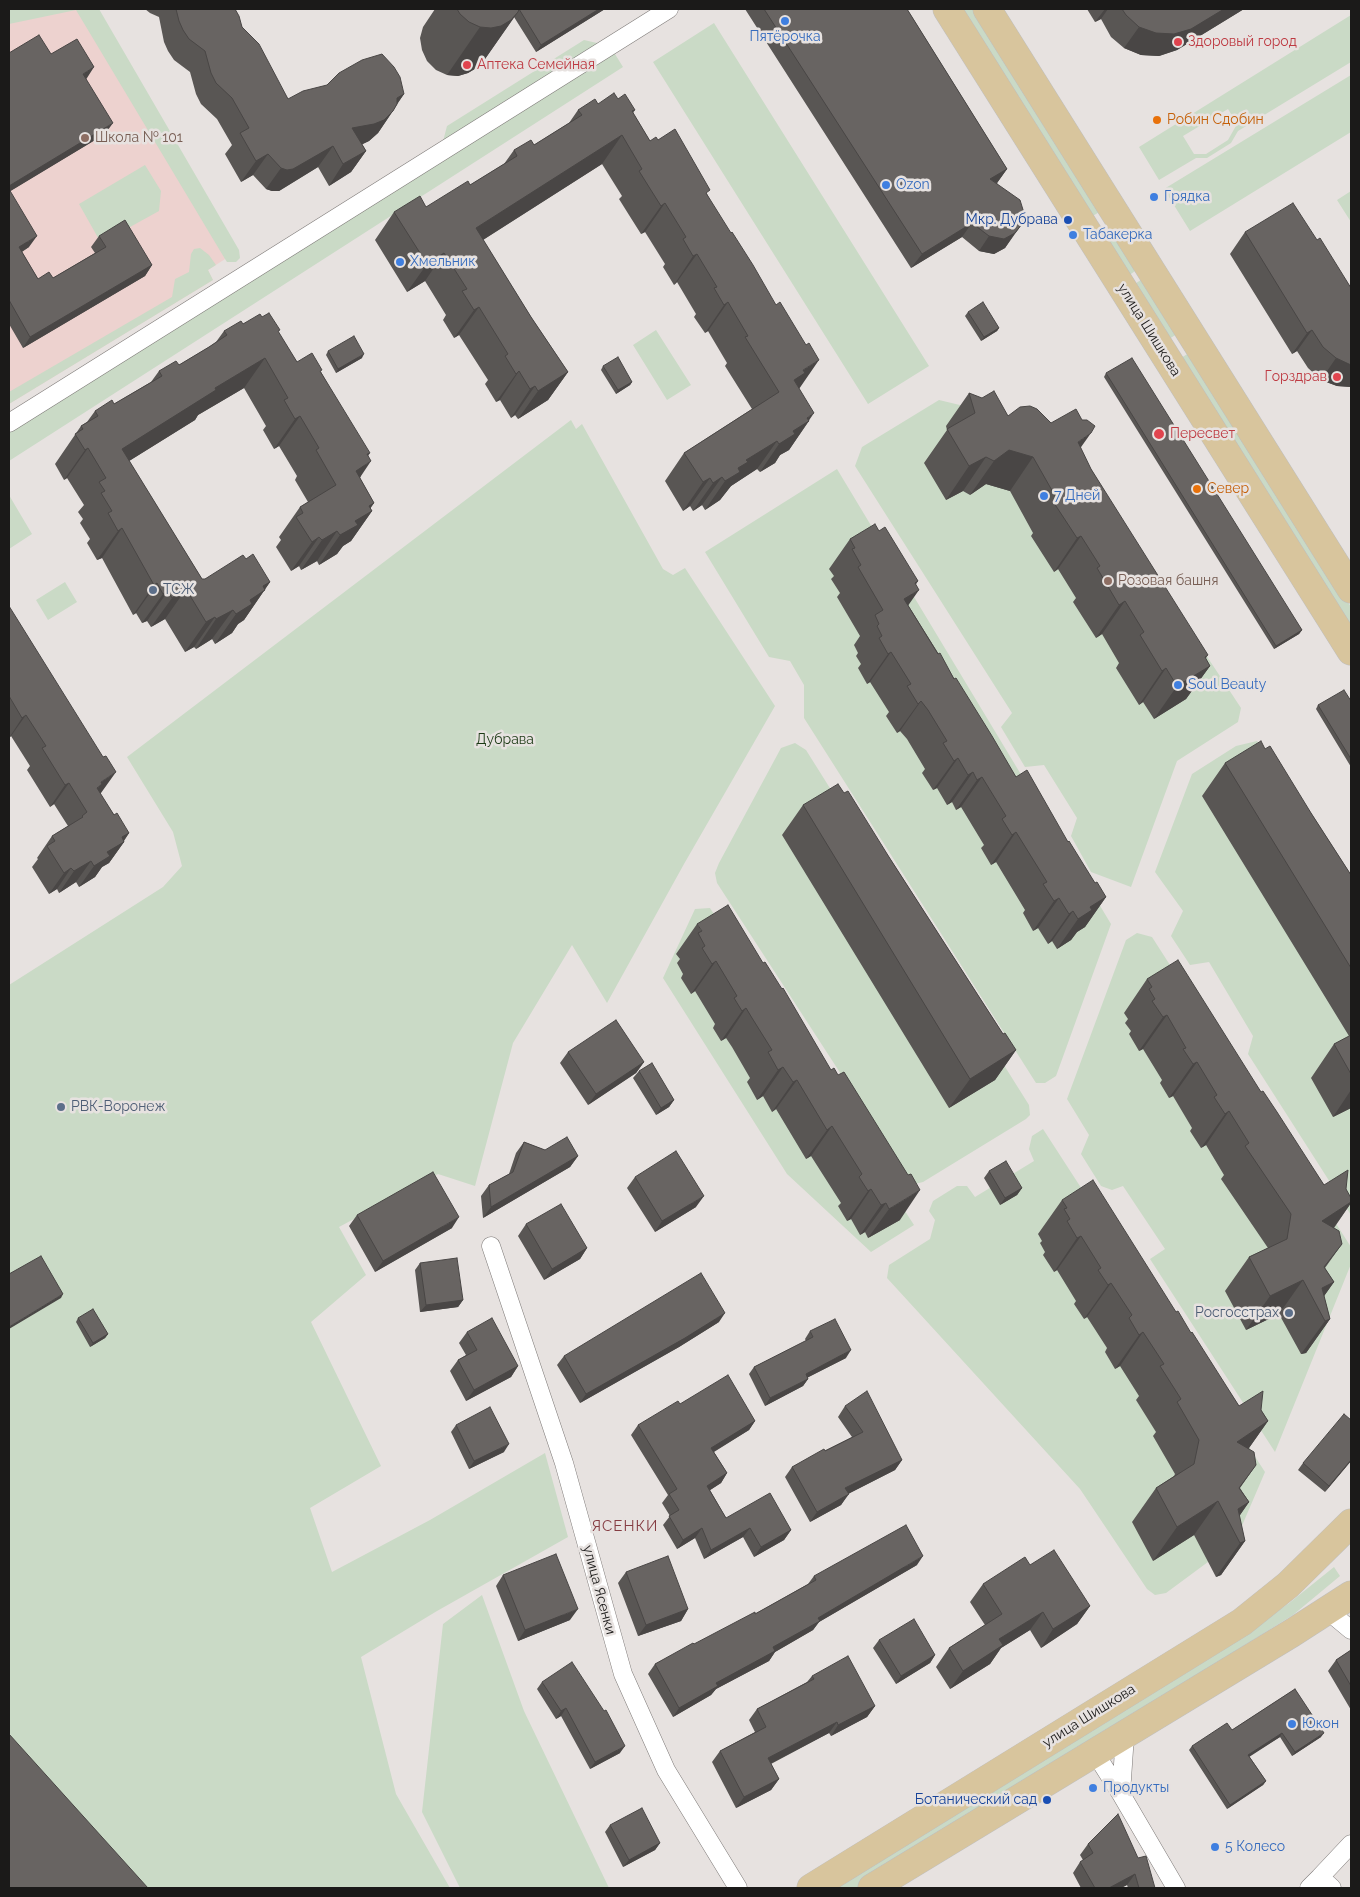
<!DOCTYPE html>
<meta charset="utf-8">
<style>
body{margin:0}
#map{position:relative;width:1360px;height:1897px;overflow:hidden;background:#e7e2e0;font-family:Raleway,sans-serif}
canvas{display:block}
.frame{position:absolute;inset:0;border:10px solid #1b1a19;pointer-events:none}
</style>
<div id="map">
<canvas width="1360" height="1897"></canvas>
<div class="frame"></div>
</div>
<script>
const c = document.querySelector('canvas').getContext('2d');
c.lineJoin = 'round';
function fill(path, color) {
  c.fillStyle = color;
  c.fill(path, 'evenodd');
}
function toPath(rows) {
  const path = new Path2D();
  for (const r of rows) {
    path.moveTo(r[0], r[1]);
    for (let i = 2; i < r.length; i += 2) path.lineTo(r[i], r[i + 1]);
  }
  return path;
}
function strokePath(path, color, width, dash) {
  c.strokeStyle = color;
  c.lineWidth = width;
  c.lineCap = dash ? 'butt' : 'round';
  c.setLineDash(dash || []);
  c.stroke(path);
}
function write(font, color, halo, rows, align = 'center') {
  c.font = font + ' Raleway,sans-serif';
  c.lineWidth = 5;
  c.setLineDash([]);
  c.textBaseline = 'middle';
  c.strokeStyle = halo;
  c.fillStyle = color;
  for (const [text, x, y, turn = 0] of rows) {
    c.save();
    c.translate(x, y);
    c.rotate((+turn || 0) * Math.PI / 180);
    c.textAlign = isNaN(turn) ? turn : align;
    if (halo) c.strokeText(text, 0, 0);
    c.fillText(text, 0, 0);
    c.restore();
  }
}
const education = toPath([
 [62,9,83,9,233,254,208,270,213,280,9,404,9,21]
]);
const green = toPath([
 [9,9,99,9,239,250,240,258,236,262,227,262,225,259,76,10,9,24],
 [960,9,974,9,1101,211,1091,217],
 [1351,15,1351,62,1238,131,1231,143,1207,158,1196,158,1159,180,1139,147],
 [1228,109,1237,124,1228,140,1206,154,1194,154,1183,136],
 [714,23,929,366,868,404,653,62],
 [584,40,610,46,623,67,9,461,9,423,440,153,447,126],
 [1351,75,1351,132,1190,231,1164,189],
 [145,165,161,191,159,211,101,243,79,204],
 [1351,191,1351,222,1337,200],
 [1115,232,1138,269,1128,276,1105,239],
 [200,248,209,255,216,265,208,270,213,280,9,404,9,392,172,297,175,279,189,272,191,254,194,249],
 [1144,278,1179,333,1167,340,1133,285],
 [656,330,691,385,667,400,633,345],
 [1191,352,1351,607,1351,633,1179,359],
 [939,400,1056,428,1241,708,1238,722,1177,761,1131,887,1091,872,1071,836,1077,818,1044,765,1025,767,1001,727,1012,713,855,466,862,447],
 [571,420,576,429,582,424,663,569,673,575,685,568,775,706,684,864,607,1003,572,945,513,1043,475,1186,438,1174,339,1227,366,1275,311,1322,381,1466,310,1508,332,1572,430,1520,545,1453,568,1537,437,1611,361,1657,396,1794,450,1888,140,1888,9,1743,9,985,163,887,182,866,173,832,127,757],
 [837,469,1111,924,1056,1076,1045,1083,1036,1083,804,718,804,685,790,661,769,657,705,552],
 [9,495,32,534,9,549],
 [65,582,77,602,48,620,36,600],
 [1257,741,1351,882,1351,1215,1248,1054,1253,1036,1209,962,1190,965,1171,936,1183,911,1155,872,1192,774,1236,746],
 [795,743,806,750,1029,1105,1030,1115,1026,1119,923,1182,915,1184,909,1179,717,883,715,873,719,863,781,748],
 [710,908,914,1225,871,1252,787,1174,663,978,695,909],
 [1137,933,1152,937,1351,1247,1351,1264,1275,1452,1150,1259,1165,1249,1123,1186,1112,1190,1101,1186,1081,1154,1089,1135,1067,1099,1126,940],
 [1043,1129,1265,1472,1235,1542,1166,1593,1155,1595,1147,1589,1080,1489,887,1278,889,1265,930,1239,935,1220,929,1211,933,1201,957,1186,967,1186,975,1197,1034,1161,1029,1149,1032,1136],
 [1334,1567,1340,1576,1293,1615,857,1888,834,1888,1123,1710,1288,1604],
 [482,1595,524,1711,609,1888,460,1888,422,1812,443,1624]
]);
const minor = toPath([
 [9,423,669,9],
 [491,1246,564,1463,623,1674,666,1770,738,1888],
 [1327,1610,1351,1630],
 [1095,1753,1121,1794,1176,1888],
 [1121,1794,1125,1735],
 [1309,1888,1320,1877],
 [1332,1888,1320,1877,1351,1844]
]);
const primary = toPath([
 [947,9,1351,651],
 [987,9,1351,589],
 [811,1888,1242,1622,1288,1585,1351,1523],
 [872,1888,1292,1633,1351,1595]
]);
const wall = toPath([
 [145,9,235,9,242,27,288,99,404,94,378,133,369,141,362,144,366,151,351,172,329,186,318,167,279,191,272,191,266,189,253,175,241,182,225,154,232,145,217,119,201,104,196,94,190,72,174,60,168,51,164,42,159,17,150,13],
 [435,9,605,9,536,52,514,17,485,59,478,67,468,73,458,76,447,75,436,70,427,61,422,50,420,38,423,27],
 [745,9,907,9,1007,169,997,183,1022,224,1005,248,994,254,979,251,962,237,911,268],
 [1087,9,1244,9,1177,50,1159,56,1141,55,1124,48,1111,37,1101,19,1095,22],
 [9,53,51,54,87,78,86,79,105,134,10,191,29,247,22,252,38,279,53,278,95,253,91,247,99,236,152,265,145,276,23,348,9,324],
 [618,99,635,110,633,113,650,141,658,140,707,194,799,389,809,421,789,450,780,455,775,463,760,472,757,469,731,486,720,500,705,510,702,505,693,511,690,506,683,511,665,481,684,453,752,409,725,366,727,363,708,331,705,333,694,317,696,314,677,282,674,285,663,267,665,264,645,232,641,234,629,215,619,199,622,196,602,164,483,240,531,317,568,372,548,400,518,419,515,415,511,418,500,400,496,402,485,384,488,380,459,335,454,338,443,320,446,315,425,281,407,292,375,240,394,212,426,207,470,185,504,164,514,150,534,145,569,123,578,110,598,104],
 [1245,232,1317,240,1351,288,1351,387,1337,386,1321,380,1308,368,1297,351,1292,354,1230,254],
 [968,312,999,328,997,331,981,341,965,316],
 [262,317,278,332,297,362,321,372,368,456,360,478,374,503,370,508,372,511,351,541,343,546,337,554,319,565,317,561,301,570,299,566,291,571,276,547,281,540,279,537,300,507,308,502,295,480,297,476,279,446,274,449,263,430,266,426,244,388,198,415,195,420,129,461,202,579,205,579,246,559,270,582,244,620,238,624,232,633,215,644,212,639,196,649,194,647,185,652,165,619,151,627,147,621,142,623,136,613,133,615,102,558,97,560,87,543,90,539,80,523,83,519,78,512,84,505,67,478,64,480,55,464,81,426,87,422,95,411,114,404,151,382,159,371,179,365,209,347,216,342,224,331],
 [328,351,362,358,336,373,326,355],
 [603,366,632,382,630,385,616,394,601,370],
 [1106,373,1302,630,1299,634,1274,649,1104,377],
 [969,393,1008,416,1051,423,1080,448,1091,469,1210,666,1186,699,1154,719,1143,702,1139,705,1116,668,1119,663,1102,634,1096,638,1073,602,1076,598,1058,569,1054,572,1031,536,1033,533,1010,491,986,484,970,495,963,491,946,500,924,463,947,430,946,426],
 [879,531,918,581,916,584,908,605,1016,777,1068,842,1095,883,1106,897,1085,927,1077,932,1071,940,1057,949,1052,941,1048,944,1038,928,1033,931,1023,913,1025,910,996,862,991,865,981,848,984,845,961,807,956,810,952,802,947,805,937,788,933,790,922,773,925,769,907,739,900,731,897,733,886,716,889,712,870,682,867,684,858,668,861,664,856,656,858,653,854,645,860,636,837,597,840,593,831,579,834,576,829,569,850,539],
 [9,606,101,793,100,794,114,815,129,833,124,841,124,842,109,863,102,867,95,877,79,887,76,882,59,893,57,889,49,894,32,867,38,859,37,858,52,836,68,826,54,804,50,807,27,770,30,766,11,736,9,738],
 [1351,701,1351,767,1316,709,1318,705],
 [1265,749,1311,813,1351,875,1351,1108,1333,1117,1311,1078,1334,1044,1349,1037,1349,1036,1202,796,1225,763],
 [844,793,889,857,1003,1034,1016,1050,995,1080,949,1108,782,835,803,805],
 [697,924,900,1220,868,1238,865,1232,860,1235,851,1219,847,1221,838,1206,841,1203,811,1156,806,1159,776,1109,772,1112,763,1096,757,1100,747,1082,750,1078,732,1047,726,1038,721,1041,713,1028,715,1024,695,991,691,994,681,978,683,974,677,963,680,959,676,954],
 [1147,979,1261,1092,1324,1185,1346,1189,1351,1203,1334,1228,1342,1244,1325,1268,1334,1282,1324,1296,1330,1319,1306,1353,1301,1354,1279,1314,1246,1330,1225,1291,1249,1257,1268,1248,1221,1179,1224,1175,1206,1145,1201,1148,1190,1131,1192,1128,1173,1096,1169,1098,1160,1083,1162,1080,1143,1049,1139,1051,1129,1034,1131,1031,1125,1023,1128,1019,1124,1013],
 [568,1052,644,1062,636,1073,588,1105,560,1063],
 [639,1071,674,1100,669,1107,656,1115,633,1078],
 [524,1142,545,1150,578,1156,570,1167,483,1218,481,1196,489,1185,509,1174,516,1153],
 [989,1171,1022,1188,1017,1195,1000,1205,984,1178],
 [635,1177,696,1207,655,1232,627,1188],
 [1062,1200,1176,1312,1239,1406,1261,1410,1268,1421,1249,1448,1256,1465,1240,1488,1249,1502,1239,1516,1245,1541,1221,1575,1216,1577,1194,1535,1153,1561,1132,1522,1156,1488,1174,1476,1175,1474,1153,1436,1156,1432,1136,1400,1139,1396,1120,1366,1115,1369,1105,1352,1107,1348,1087,1317,1084,1319,1074,1304,1076,1301,1057,1270,1054,1272,1043,1255,1045,1252,1040,1243,1042,1241,1038,1234],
 [357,1215,452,1228,375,1272,349,1226],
 [526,1224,587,1248,580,1259,544,1280,518,1236],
 [420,1263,463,1300,458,1307,420,1312,415,1270],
 [78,1318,108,1334,105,1338,90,1347,76,1322],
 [719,1322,679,1347,580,1403,557,1365,564,1356],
 [810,1331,846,1358,808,1377,808,1379,803,1386,765,1406,749,1374,754,1367,806,1341,805,1339],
 [467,1332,518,1366,511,1377,466,1401,450,1371,458,1360,466,1355,459,1343],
 [680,1404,755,1421,749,1430,714,1452,727,1473,721,1483,710,1490,726,1518,791,1530,784,1540,754,1557,743,1537,704,1559,695,1538,677,1549,663,1525,670,1516,662,1503,668,1495,631,1435,638,1425],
 [845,1406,902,1460,895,1470,848,1494,841,1505,810,1522,785,1477,792,1467,852,1437,838,1417],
 [456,1425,504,1452,469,1469,451,1432],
 [1351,1461,1325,1492,1298,1470,1303,1463],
 [917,1565,819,1622,813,1630,775,1652,769,1661,716,1689,711,1695,673,1717,648,1674,655,1664,755,1614,808,1584,814,1576],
 [1030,1565,1090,1606,1077,1624,1041,1648,1030,1630,1001,1648,990,1664,950,1689,936,1667,949,1648,985,1625,970,1602,983,1584],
 [626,1572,688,1609,681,1621,638,1636,618,1583],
 [503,1575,570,1620,518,1641,496,1586],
 [879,1640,935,1655,930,1663,896,1684,873,1648],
 [1351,1650,1351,1710,1328,1671,1336,1660],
 [812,1676,875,1706,867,1717,831,1736,829,1733,771,1764,779,1779,771,1790,736,1808,712,1762,720,1751,755,1732,749,1720,757,1709,807,1682],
 [542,1682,620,1753,590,1769,561,1716,556,1719,537,1689],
 [1295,1689,1321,1737,1292,1756,1280,1737,1249,1756,1266,1781,1263,1785,1227,1809,1189,1750,1192,1746,1232,1730],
 [610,1825,660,1843,655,1850,623,1867,605,1832],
 [1088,1844,1138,1858,1155,1888,1128,1888,1127,1885,1121,1888,1081,1888,1073,1873,1080,1862,1083,1860,1080,1855]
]);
const shadedWall = toPath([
 [599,9,605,9,536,52,541,45],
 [1105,9,1108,9,1101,19,1095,22],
 [1224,9,1244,9,1177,50,1159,56,1141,55,1124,48,1139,27],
 [518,12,485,59,478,67,468,73,458,76,447,75,480,27],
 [94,67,87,78,75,85,83,74],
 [404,94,389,115,397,98],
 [393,111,378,133,369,141,359,146,352,128],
 [113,123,105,134,9,192,9,186],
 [622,135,602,164,456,257,476,228],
 [333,146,318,167,279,191,272,191,266,189,281,168],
 [366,151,351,172,329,186,343,164],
 [268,154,253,175,241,182,256,161],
 [1007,169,997,183,990,179],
 [665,203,645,232,641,234,661,206],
 [972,223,962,237,911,268,922,254],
 [1015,233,1005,248,994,254,979,251,989,236],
 [37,236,29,247,11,258,19,247],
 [444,253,425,281,407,292,427,264],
 [697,254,677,282,674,285,693,256],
 [152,265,145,276,23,348,30,337],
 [728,302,708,331,705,333,724,305],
 [479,307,459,335,454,338,474,310],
 [999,328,997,331,981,341,984,337],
 [1312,330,1297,351,1292,354,1307,333],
 [364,354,362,358,336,373,338,369],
 [265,358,244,388,198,415,195,420,105,476,122,449,215,388],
 [1336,358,1351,365,1351,387,1337,386,1321,380],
 [819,360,799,389,794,380,803,370],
 [519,371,500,400,496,402,516,374],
 [568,372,548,400,518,419,538,391],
 [632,382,630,385,616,394,618,390],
 [535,386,515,415,511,418,530,389],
 [814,413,789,450,780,455,775,463,760,472,779,444,807,418],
 [300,416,279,446,274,449,295,419],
 [1091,433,1067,467,1078,442],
 [777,441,757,469,731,486,720,500,705,510,725,481,746,460],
 [88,448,67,478,64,480,85,450],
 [1009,450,1033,457,1010,491,986,484,970,495,994,461],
 [370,453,359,469,371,461,351,491,335,501,367,454],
 [986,457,963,491,946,500,969,466],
 [722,477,702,505,693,511,713,483],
 [710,478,690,506,683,511,703,482],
 [374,503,366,515,372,511,351,541,343,546,337,554,319,565,340,535,355,521,369,506],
 [122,528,102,558,97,560,118,531],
 [337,531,317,561,301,570,322,540],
 [1081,536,1058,569,1054,572,1077,538],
 [319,537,299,566,291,571,312,542],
 [918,581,907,597,919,590,898,620,883,628,915,583],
 [270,582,244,620,238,624,232,633,215,644,236,614,263,586],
 [157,583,136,613,133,615,154,585],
 [186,589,165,619,151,627,172,598],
 [168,591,147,621,142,623,163,594],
 [1125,601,1102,634,1096,638,1119,605],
 [233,610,212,639,196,649,216,619],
 [215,617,194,647,185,652,206,622],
 [1302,630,1299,634,1274,649,1276,646],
 [891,652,870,682,867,684,888,654],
 [1208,655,1194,676,1210,666,1186,699,1154,719,1177,686,1205,657],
 [1166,668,1143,702,1139,705,1162,671],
 [921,701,900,731,897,733,918,704],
 [26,715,11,736,9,738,22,718],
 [958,758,937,788,933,790,954,761],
 [116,772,101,793,92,799,88,806,101,782],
 [973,772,952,802,947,805,968,775],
 [982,777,961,807,956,810,977,780],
 [69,783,54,804,50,807,65,785],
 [1016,832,996,862,991,865,1012,835],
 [129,833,122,843,124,842,109,863,102,867,95,877,79,887,94,866,122,837],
 [91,861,76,882,59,893,74,871],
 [71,868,57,889,49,894,64,873],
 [1106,897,1085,927,1077,932,1071,940,1057,949,1078,919,1090,907],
 [1059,898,1038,928,1033,931,1054,901],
 [1073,911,1052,941,1048,944,1069,914],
 [716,961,695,991,691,994,712,964],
 [746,1008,726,1038,721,1041,742,1011],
 [1167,1015,1143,1049,1139,1051,1163,1017],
 [1016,1050,995,1080,949,1108,970,1079],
 [644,1062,636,1073,588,1105,596,1094],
 [1197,1062,1173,1096,1169,1098,1193,1064],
 [783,1067,763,1096,757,1100,778,1070],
 [797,1080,776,1109,772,1112,793,1082],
 [1351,1090,1351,1108,1333,1117],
 [674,1100,669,1107,656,1115,661,1108],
 [1229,1111,1206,1145,1201,1148,1225,1114],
 [832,1126,811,1156,806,1159,827,1130],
 [578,1156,570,1167,483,1218,491,1207],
 [1022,1188,1017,1195,1000,1205,1005,1198],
 [871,1189,851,1219,847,1221,868,1191],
 [920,1190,900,1220,868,1238,889,1209],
 [704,1196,696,1207,655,1232,662,1221],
 [1351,1202,1351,1203,1329,1234,1322,1221],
 [886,1203,865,1232,860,1235,881,1205],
 [459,1217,452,1228,375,1272,383,1261],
 [1081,1236,1057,1270,1054,1272,1077,1238],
 [587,1248,580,1259,544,1280,552,1269],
 [1303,1280,1279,1314,1246,1330,1270,1296],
 [1334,1282,1317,1306,1322,1288],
 [1111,1283,1087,1317,1084,1319,1108,1285],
 [63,1294,61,1298,9,1329,9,1327],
 [463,1300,458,1307,420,1312,426,1305],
 [725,1313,719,1322,679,1347,580,1403,586,1394],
 [1330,1319,1306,1353,1301,1354,1325,1321],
 [1143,1332,1120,1366,1115,1369,1139,1335],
 [108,1334,105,1338,90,1347,93,1343],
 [851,1350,846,1358,801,1381,806,1374],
 [518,1366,511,1377,466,1401,474,1390],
 [808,1379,803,1386,765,1406,770,1398],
 [755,1421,749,1430,705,1457,711,1448],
 [1268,1421,1244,1455,1237,1442],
 [509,1444,504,1452,469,1469,474,1461],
 [902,1460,895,1470,838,1499,845,1488],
 [1351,1460,1351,1461,1325,1492,1329,1486],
 [727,1473,721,1483,701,1496,707,1486],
 [849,1494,841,1505,810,1522,817,1512],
 [1218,1501,1194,1535,1153,1561,1177,1527],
 [1249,1502,1232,1527,1238,1509],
 [702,1528,695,1538,677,1549,683,1540],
 [750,1528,743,1537,704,1559,711,1550],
 [791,1530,784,1540,754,1557,761,1547],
 [1245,1541,1221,1575,1216,1577,1240,1543],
 [923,1556,917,1565,819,1622,813,1630,775,1652,769,1661,716,1689,711,1695,673,1717,679,1708,716,1683,773,1647,818,1618],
 [1090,1606,1077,1624,1041,1648,1053,1629],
 [578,1609,570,1620,518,1641,525,1630],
 [688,1609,681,1621,638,1636,646,1625],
 [1043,1612,1030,1630,1001,1648,990,1664,950,1689,963,1671,999,1639],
 [935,1655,930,1663,896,1684,901,1676],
 [875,1706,867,1717,831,1736,838,1725],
 [566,1708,561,1716,556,1719,561,1711],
 [837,1722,829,1733,760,1769,768,1758],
 [1282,1733,1280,1737,1246,1759,1248,1755],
 [1324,1733,1321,1737,1292,1756,1295,1752],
 [625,1746,620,1753,590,1769,595,1762],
 [779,1779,771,1790,736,1808,744,1797],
 [1266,1781,1263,1785,1227,1809,1230,1805],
 [660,1843,655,1850,623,1867,629,1860],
 [1135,1874,1127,1885,1121,1888,1109,1888]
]);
const building = toPath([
 [176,9,235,9,239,16,242,27,259,44,288,99,303,91,327,85,339,73,362,60,382,54,394,67,400,77,404,94,397,98,397,104,393,111,384,120,374,124,352,128,366,151,343,164,333,146,293,169,287,170,281,168,268,154,256,161,240,133,249,128,232,98,216,83,211,73,205,51,189,39,183,30,179,21,176,9],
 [457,9,519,9,518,12,511,20,501,26,491,28,480,27,469,22,460,14,457,9],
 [519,9,599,9,541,45,519,9],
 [764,9,907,9,1007,169,990,179,1020,200,1024,213,1022,224,1015,233,1004,239,989,236,972,223,922,254,764,9],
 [1122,9,1224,9,1191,29,1174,34,1156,33,1139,27,1126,15,1122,9],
 [39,35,51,54,77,39,94,67,83,74,113,123,9,186,9,53,39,35],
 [614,93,618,99,625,94,635,110,632,111,650,141,656,137,658,140,675,129,710,190,706,193,731,233,732,232,753,265,776,305,780,302,806,345,809,343,819,360,803,370,805,373,794,380,814,413,807,418,809,421,793,431,795,434,779,444,777,441,746,460,748,462,738,468,740,472,725,481,722,477,713,483,710,478,703,482,684,453,779,392,745,337,748,336,728,302,724,305,714,288,717,287,697,254,693,256,683,239,686,237,665,203,661,206,649,187,639,171,642,169,622,135,476,228,531,317,568,372,538,391,535,386,530,389,519,371,516,374,505,356,508,354,479,307,474,310,462,291,467,289,444,253,427,264,394,212,420,196,426,207,468,181,470,185,517,156,514,150,531,140,534,145,582,115,578,110,595,99,598,104,614,93],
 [9,189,37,236,19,247,38,279,49,272,53,278,106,247,99,236,125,220,152,265,30,337,9,300,9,189],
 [1293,203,1317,240,1320,238,1351,288,1351,365,1336,358,1323,347,1312,330,1307,333,1245,232,1293,203],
 [983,302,999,328,984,337,968,312,983,302],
 [269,313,280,330,278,331,297,362,312,353,322,370,320,371,370,453,367,454,371,461,356,471,374,503,369,506,372,511,355,521,358,525,340,535,337,531,322,540,319,537,312,542,296,517,303,513,300,507,336,485,316,450,319,448,300,416,295,419,284,400,288,398,265,358,215,388,216,390,122,449,202,579,205,579,243,555,246,559,253,554,270,582,263,586,265,590,250,600,252,604,236,614,233,610,216,619,215,617,206,622,186,589,172,598,168,591,163,594,157,583,154,585,122,528,118,531,108,513,112,511,101,493,105,491,99,482,106,478,88,448,85,450,75,434,83,429,81,426,98,416,95,411,112,400,114,404,162,376,159,371,176,361,179,365,209,347,227,335,224,331,241,321,243,324,260,314,262,317,269,313],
 [354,336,364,354,338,369,328,351,354,336],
 [618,357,632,382,618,390,603,366,618,357],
 [1132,358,1302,630,1276,646,1106,373,1132,358],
 [994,391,1008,416,1020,407,1030,406,1037,409,1051,423,1076,409,1082,420,1087,420,1095,426,1091,433,1078,442,1091,469,1208,655,1205,657,1210,666,1177,686,1166,668,1162,671,1140,635,1144,632,1125,601,1119,605,1097,568,1100,566,1081,536,1077,538,1054,503,1058,501,1033,457,1009,450,994,461,986,457,969,466,947,429,975,413,969,393,982,398,994,391],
 [875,524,879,531,885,527,918,581,915,583,919,590,904,599,938,654,940,653,954,679,956,678,992,736,1016,777,1027,770,1068,842,1069,841,1095,883,1097,882,1106,897,1090,907,1092,910,1078,919,1073,911,1069,914,1059,898,1054,901,1043,884,1047,882,1016,832,1012,835,1002,819,1006,816,982,777,977,780,973,772,968,775,958,758,954,761,943,743,947,741,928,710,921,701,918,704,907,686,911,684,891,652,888,654,879,638,882,636,877,626,879,624,875,615,883,610,858,567,861,565,852,549,855,548,850,539,875,524],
 [9,606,103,757,106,756,116,772,101,782,102,784,97,788,114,815,117,813,129,833,122,837,124,842,107,852,110,856,94,866,91,861,74,871,71,868,64,873,47,846,55,841,52,836,83,817,82,816,87,812,69,783,65,785,42,748,46,746,26,715,22,718,9,696,9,606],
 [1344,690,1351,701,1351,759,1318,705,1344,690],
 [1261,741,1265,749,1270,746,1311,813,1351,875,1351,968,1225,763,1261,741],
 [838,784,844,793,848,791,889,857,1003,1034,1005,1033,1016,1050,970,1079,803,805,838,784],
 [728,905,763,963,765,962,782,989,783,988,831,1070,834,1068,838,1075,844,1072,908,1175,911,1174,920,1190,889,1209,886,1203,881,1205,871,1189,868,1191,859,1177,862,1174,832,1126,827,1130,797,1080,793,1082,783,1067,778,1070,768,1052,772,1050,752,1018,746,1008,742,1011,734,998,737,996,716,961,712,964,702,948,705,946,698,933,702,931,697,924,728,905],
 [1178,960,1261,1092,1263,1091,1277,1112,1324,1185,1348,1170,1346,1189,1351,1198,1351,1202,1322,1221,1339,1231,1342,1244,1324,1267,1334,1282,1322,1288,1330,1319,1325,1321,1303,1280,1270,1296,1249,1257,1287,1239,1291,1214,1245,1146,1249,1143,1229,1111,1225,1114,1214,1097,1217,1095,1197,1062,1193,1064,1183,1049,1186,1048,1167,1015,1163,1017,1152,1001,1155,999,1149,989,1152,987,1147,979,1178,960],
 [616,1020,644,1062,596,1094,568,1052,616,1020],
 [1351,1035,1351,1074,1334,1044,1351,1035],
 [652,1063,674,1100,661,1108,639,1071,652,1063],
 [567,1137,578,1156,491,1207,489,1185,513,1172,524,1142,545,1150,567,1137],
 [676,1151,704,1196,662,1221,635,1177,676,1151],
 [1006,1161,1022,1188,1005,1198,989,1171,1006,1161],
 [433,1172,459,1217,383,1261,357,1215,433,1172],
 [1093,1180,1176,1312,1178,1311,1191,1333,1192,1332,1239,1406,1263,1391,1261,1410,1268,1421,1237,1442,1254,1452,1256,1465,1239,1488,1249,1502,1238,1509,1245,1541,1240,1543,1218,1501,1177,1527,1156,1488,1194,1464,1199,1440,1177,1402,1181,1399,1160,1366,1164,1364,1143,1332,1139,1335,1129,1318,1132,1315,1111,1283,1108,1285,1098,1270,1101,1268,1081,1236,1077,1238,1067,1221,1070,1219,1064,1209,1067,1208,1062,1200,1093,1180],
 [561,1204,587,1248,552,1269,526,1224,561,1204],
 [41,1256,63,1294,9,1327,9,1274,41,1256],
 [457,1258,463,1300,426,1305,420,1263,457,1258],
 [701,1273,725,1313,685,1338,586,1394,564,1356,701,1273],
 [93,1309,108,1334,93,1343,78,1318,93,1309],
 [492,1318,518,1366,474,1390,458,1360,477,1350,467,1332,492,1318],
 [835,1319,851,1350,806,1374,808,1379,770,1398,754,1367,813,1337,810,1331,835,1319],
 [728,1375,755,1421,711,1448,727,1473,707,1486,726,1518,770,1493,791,1530,761,1547,750,1528,711,1550,702,1528,683,1540,669,1516,679,1510,669,1494,677,1489,638,1425,678,1401,680,1404,728,1375],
 [867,1391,902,1460,845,1488,849,1494,817,1512,792,1467,824,1449,825,1451,863,1432,845,1406,867,1391],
 [490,1407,509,1444,474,1461,456,1425,490,1407],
 [1344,1414,1351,1420,1351,1460,1329,1486,1303,1463,1344,1414],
 [906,1525,923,1556,818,1618,820,1621,773,1647,775,1651,716,1683,718,1686,679,1708,655,1664,693,1643,694,1644,755,1612,755,1614,816,1580,814,1576,906,1525],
 [1054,1550,1090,1606,1053,1629,1043,1612,999,1639,1003,1645,963,1671,949,1648,1002,1614,983,1584,1025,1557,1030,1565,1054,1550],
 [556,1554,578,1609,525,1630,503,1575,556,1554],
 [668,1556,688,1609,646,1625,626,1572,668,1556],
 [914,1619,935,1655,901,1676,879,1640,914,1619],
 [1351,1650,1351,1686,1336,1660,1351,1650],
 [848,1656,875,1706,838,1725,837,1722,768,1758,779,1779,744,1797,720,1751,766,1727,757,1709,814,1679,812,1676,848,1656],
 [572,1662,604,1711,606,1710,625,1746,595,1762,566,1708,561,1711,542,1682,572,1662],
 [1295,1689,1324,1733,1295,1752,1282,1733,1248,1755,1266,1781,1230,1805,1192,1746,1227,1723,1232,1730,1295,1689],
 [9,1734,148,1888,9,1888,9,1734],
 [642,1808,660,1843,629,1860,610,1825,642,1808],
 [1118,1814,1138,1858,1146,1856,1155,1888,1139,1888,1135,1874,1109,1888,1095,1888,1080,1862,1093,1853,1088,1844,1118,1814]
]);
const markers = [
 [785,21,5,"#3f7fe0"],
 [1178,42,5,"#e0444e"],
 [467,65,5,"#e0444e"],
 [1157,120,5,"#e8710a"],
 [85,138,5,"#8d6e63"],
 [886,185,5,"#3f7fe0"],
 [1154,197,5,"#3f7fe0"],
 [1068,220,5,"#1a4fb4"],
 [1073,235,5,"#3f7fe0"],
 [400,262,5,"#3f7fe0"],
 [1337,377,5,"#e0444e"],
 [1159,434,6,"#e0444e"],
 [1197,489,5,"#e8710a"],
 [1044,496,5,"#3f7fe0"],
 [1108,581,5,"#8d6e63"],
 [153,590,5,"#5c6f8a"],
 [1178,685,5,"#3f7fe0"],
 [61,1107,5,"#5c6f8a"],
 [1289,1313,5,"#5c6f8a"],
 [1292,1724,5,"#3f7fe0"],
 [1093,1788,5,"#3f7fe0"],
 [1047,1800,5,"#1a4fb4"],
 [1215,1847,5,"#3f7fe0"]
];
const shopNames = [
 ["Пятёрочка",785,37,"center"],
 ["Ozon",896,185],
 ["Грядка",1164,197],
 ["Табакерка",1083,235],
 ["Хмельник",410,262],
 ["7 Дней",1054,496],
 ["Soul Beauty",1188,685],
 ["Юкон",1302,1724],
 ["Продукты",1103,1788],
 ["5 Колесо",1225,1847]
];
const healthNames = [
 ["Здоровый город",1188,42],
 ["Аптека Семейная",477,65],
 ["Горздрав",1327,377,"right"],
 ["Пересвет",1170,434]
];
const foodNames = [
 ["Робин Сдобин",1167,120],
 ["Север",1207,489]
];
const educationNames = [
 ["Школа № 101",95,138],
 ["Розовая башня",1118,581]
];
const transitNames = [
 ["Мкр. Дубрава",1058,220],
 ["Ботанический сад",1037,1800]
];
const streetNames = [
 ["улица Шишкова",1149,330,58],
 ["улица Ясенки",599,1590,75],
 ["улица Шишкова",1089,1716,-32]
];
const serviceNames = [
 ["ТСЖ",163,590],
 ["РВК-Воронеж",71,1107],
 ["Росгосстрах",1279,1313,"right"]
];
const parkNames = [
 ["Дубрава",505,740]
];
const neighbourhoodNames = [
 ["ЯСЕНКИ",625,1526]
];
fill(education, '#edd2cf');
fill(green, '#cadac6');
strokePath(minor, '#7e7a78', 19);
strokePath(primary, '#bfbfbf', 29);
strokePath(minor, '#fff', 18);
strokePath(primary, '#d8c59d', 28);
fill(wall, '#595654');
fill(shadedWall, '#494645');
fill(building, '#686462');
strokePath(building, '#494645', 1);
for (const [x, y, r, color] of markers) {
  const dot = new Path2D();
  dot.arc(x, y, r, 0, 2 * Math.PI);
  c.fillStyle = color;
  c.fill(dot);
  strokePath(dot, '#e7e2e0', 2);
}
write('14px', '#366cbe', '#e7e2e0', shopNames, 'left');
write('14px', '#be3a42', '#e7e2e0', healthNames, 'left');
write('14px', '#c56008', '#e7e2e0', foodNames, 'left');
write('14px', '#785e54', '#e7e2e0', educationNames, 'left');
write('14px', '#164399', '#e7e2e0', transitNames, 'right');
write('14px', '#1b1a19', '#e7e2e0', streetNames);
write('14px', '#4e5e75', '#e7e2e0', serviceNames, 'left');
write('14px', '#1b3914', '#e7e2e0', parkNames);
c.letterSpacing = '1px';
write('15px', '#853c42', '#e7e2e0', neighbourhoodNames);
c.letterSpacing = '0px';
</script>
